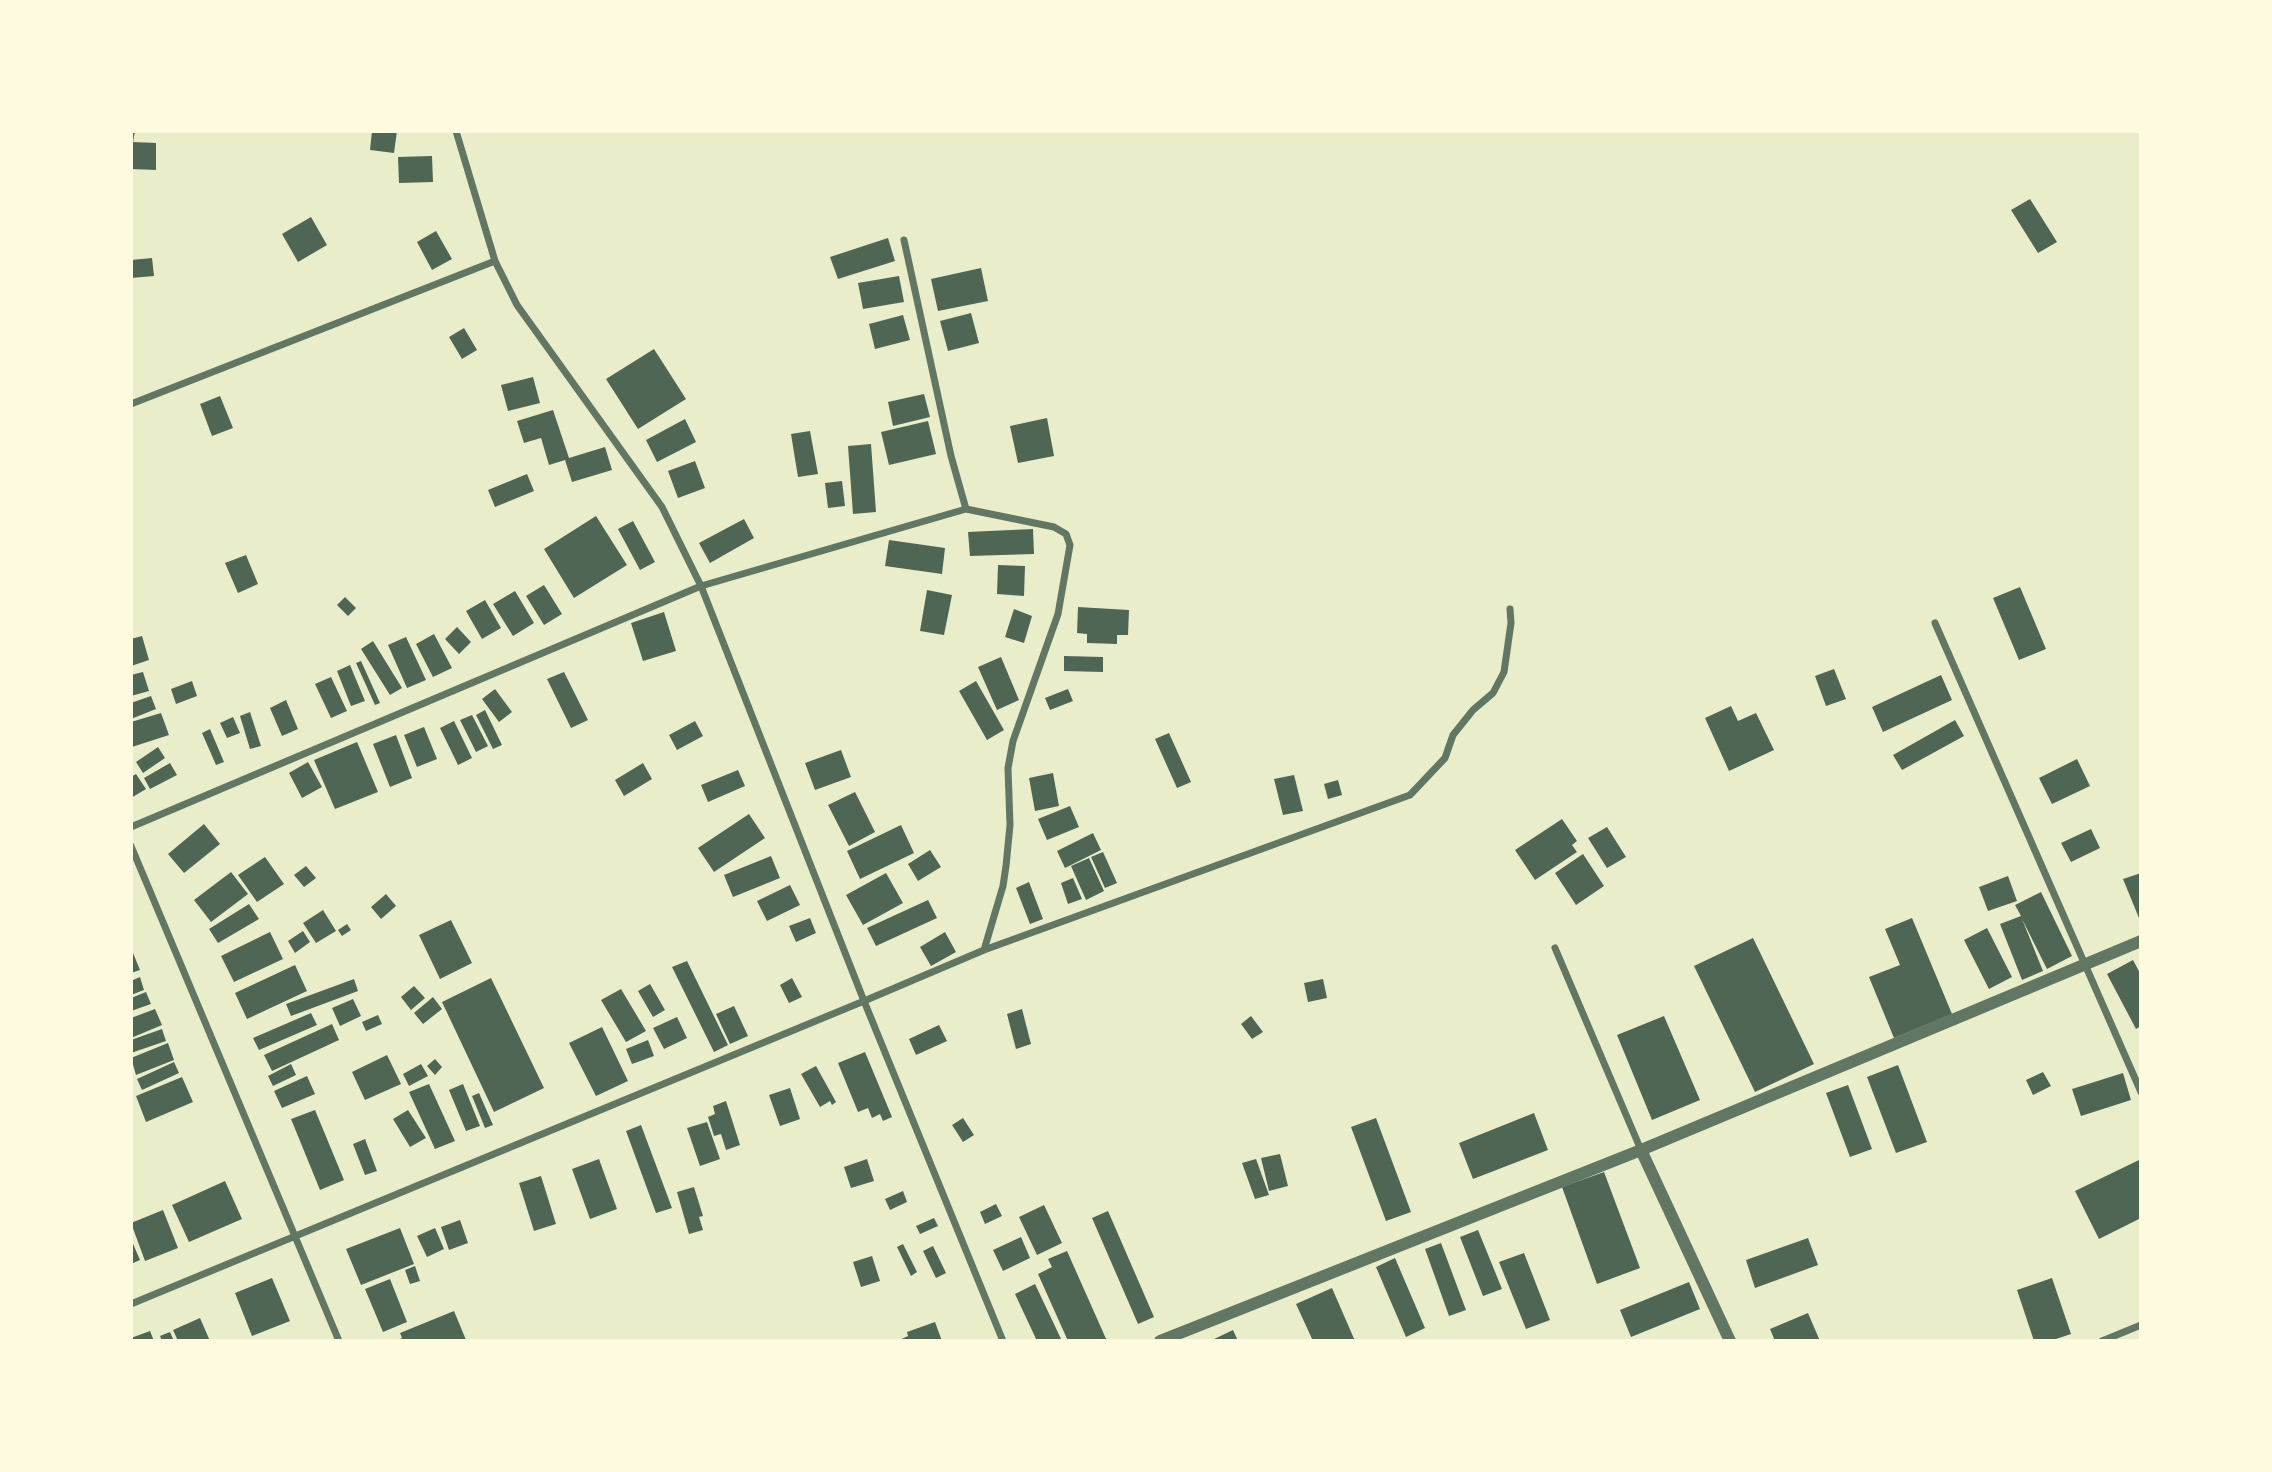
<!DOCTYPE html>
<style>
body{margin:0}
#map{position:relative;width:2272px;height:1472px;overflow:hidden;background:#e9edc9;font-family:"Golos Text",sans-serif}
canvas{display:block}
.frame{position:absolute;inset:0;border:133px solid #fefae0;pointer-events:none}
</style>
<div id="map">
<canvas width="2272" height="1472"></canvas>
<div class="frame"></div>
</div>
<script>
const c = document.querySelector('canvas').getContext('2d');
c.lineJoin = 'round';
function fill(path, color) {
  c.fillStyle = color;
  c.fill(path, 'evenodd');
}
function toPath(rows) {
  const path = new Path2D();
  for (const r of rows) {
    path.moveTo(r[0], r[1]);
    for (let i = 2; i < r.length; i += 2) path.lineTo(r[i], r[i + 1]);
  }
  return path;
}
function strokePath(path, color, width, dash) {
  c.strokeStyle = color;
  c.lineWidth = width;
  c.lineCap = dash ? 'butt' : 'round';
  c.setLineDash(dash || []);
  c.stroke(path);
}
const building = toPath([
 [131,131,135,131,133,142,156,143,156,170,131,169],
 [372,131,397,131,394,153,370,150],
 [432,156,433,182,399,183,398,157],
 [2030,199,2057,242,2038,253,2011,210],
 [311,217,327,245,298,262,282,234],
 [436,231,452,259,432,270,417,242],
 [888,238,895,261,838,279,830,257],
 [152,258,154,276,131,278,131,260],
 [981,268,988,301,938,311,931,279],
 [899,276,904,302,863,309,858,283],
 [971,313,979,343,948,351,940,321],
 [903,315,910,340,875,349,869,324],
 [464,328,477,350,462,359,449,337],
 [654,349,686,399,638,429,606,379],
 [533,377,540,403,508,411,501,385],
 [924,394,930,417,893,426,888,402],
 [220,396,233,428,212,436,200,404],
 [553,410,569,458,605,447,612,470,572,482,565,460,549,465,541,438,524,443,517,421],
 [1047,418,1054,456,1018,463,1010,426],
 [685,419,696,442,657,462,646,440],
 [928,421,936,454,889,465,881,432],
 [810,431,818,474,798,477,791,434],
 [871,444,876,512,853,514,848,446],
 [695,461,705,488,678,498,668,471],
 [527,474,534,491,495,507,488,490],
 [842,481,845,506,828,508,825,483],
 [596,516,627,565,574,598,544,549],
 [744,519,754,538,710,563,699,543],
 [633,521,655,562,640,570,618,529],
 [1033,529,1034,554,970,556,968,532],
 [889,540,945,548,942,574,885,566],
 [246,555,258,584,238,593,225,563],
 [998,565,1025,566,1024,596,997,594],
 [544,585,562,614,544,625,526,596],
 [2020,587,2046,649,2019,660,1993,598],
 [927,590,952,595,944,635,920,631],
 [515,591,534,623,513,636,493,604],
 [345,597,356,608,348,616,337,605],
 [485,600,501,628,482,639,466,611],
 [1078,607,1129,610,1128,635,1117,635,1117,644,1087,643,1087,634,1077,633],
 [1014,609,1032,616,1024,643,1005,637],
 [664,612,676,651,643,661,631,623],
 [457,627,471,642,459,654,445,639],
 [434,634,452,668,433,677,416,644],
 [142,636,149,660,131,666,131,639],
 [406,637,426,680,407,688,388,645],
 [373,641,402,688,390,695,361,649],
 [1064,656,1103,657,1103,672,1064,671],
 [1001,657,1019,700,997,710,978,667],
 [361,661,380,703,375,705,356,663],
 [350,665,365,701,351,706,337,671],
 [1834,669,1846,699,1826,706,1815,676],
 [143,672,149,691,131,696,131,675],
 [564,672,588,720,571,728,547,679],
 [1941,675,1952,700,1883,732,1872,707],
 [331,677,347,711,331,718,315,684],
 [192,681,197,696,176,704,171,689],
 [976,681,1004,730,987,740,959,691],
 [495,689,512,712,499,722,482,699],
 [1068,689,1073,701,1050,710,1045,698],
 [151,696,156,709,131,719,131,703],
 [286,700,298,729,282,736,270,708],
 [1731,706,1738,721,1756,713,1774,750,1729,771,1705,718],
 [485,710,502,745,493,749,476,715],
 [250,712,261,746,250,749,240,716],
 [161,713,169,735,132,747,131,722],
 [472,715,488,746,476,752,460,720],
 [233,717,240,733,227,738,220,723],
 [1955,720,1964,736,1902,770,1893,755],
 [454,721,472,758,458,765,440,728],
 [695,721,703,736,677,750,669,735],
 [424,727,437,759,417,767,404,735],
 [210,729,224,762,216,765,202,733],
 [1169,733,1191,782,1177,788,1155,739],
 [396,735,412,778,390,787,373,744],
 [357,742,378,792,335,809,314,760],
 [158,747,165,758,143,773,136,762],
 [841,750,851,777,815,790,805,763],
 [2077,759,2090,786,2052,804,2039,778],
 [308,762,322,787,302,798,289,773],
 [170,763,177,775,150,789,144,778],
 [643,763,652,779,624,796,615,780],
 [738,770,745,786,708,802,701,785],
 [1053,773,1059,806,1035,811,1029,778],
 [136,774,146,789,131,798,131,777],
 [1294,775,1303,811,1283,815,1274,779],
 [1338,780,1342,795,1328,799,1324,784],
 [855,792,875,832,849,846,828,805],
 [1070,806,1079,827,1047,840,1038,819],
 [749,814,765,838,714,872,698,848],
 [1562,819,1577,841,1572,845,1577,852,1535,880,1515,850],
 [204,824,220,844,184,873,168,854],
 [901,825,914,853,860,879,847,851],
 [1607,827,1626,857,1607,868,1588,838],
 [2091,829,2100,848,2071,862,2061,843],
 [1093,833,1101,850,1065,868,1057,851],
 [930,850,941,867,918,881,908,864],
 [1103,852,1117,883,1105,888,1091,857],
 [1583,854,1604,886,1576,905,1555,873],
 [771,856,780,878,733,897,724,875],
 [265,857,284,884,257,902,238,875],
 [1089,858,1104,891,1086,900,1071,866],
 [306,866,316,878,304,887,294,875],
 [231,872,248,894,211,922,194,900],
 [886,873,903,903,863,925,846,895],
 [2141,873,2141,923,2123,879],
 [2008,876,2017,901,1988,911,1979,887],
 [1073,878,1082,899,1068,904,1061,883],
 [1029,882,1043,919,1030,924,1016,888],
 [790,885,800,905,767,921,757,901],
 [2041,892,2072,956,2047,969,2022,919,2043,971,2022,980,2000,924,2021,916,2015,905],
 [386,894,396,906,381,919,371,907],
 [928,900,937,918,876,946,867,928],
 [249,904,259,919,218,943,209,929],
 [323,910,336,931,316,943,303,923],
 [810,918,816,933,796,942,789,926],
 [1912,918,1952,1014,1894,1038,1869,977,1900,965,1885,929],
 [451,920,472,963,440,979,419,935],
 [347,924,351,930,342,936,338,930],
 [1987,928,2012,977,1989,989,1964,940],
 [303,931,310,942,295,953,288,941],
 [270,932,283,959,234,982,221,956],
 [945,932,956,952,931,966,920,947],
 [1753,938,1814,1064,1755,1092,1694,966],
 [131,948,140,970,131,973],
 [2133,960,2141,975,2141,1026,2136,1029,2107,974],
 [687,961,728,1045,714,1052,672,967],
 [295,965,307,991,247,1019,235,993],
 [140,977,144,990,131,995,131,981],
 [491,978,544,1088,494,1112,442,1002],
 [792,978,802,997,789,1003,780,985],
 [354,979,358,991,291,1016,286,1004],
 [1323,979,1327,998,1308,1002,1304,983],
 [650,984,665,1010,653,1017,638,991],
 [414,986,425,998,411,1010,401,997],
 [621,989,646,1031,626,1042,601,1000],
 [146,992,151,1004,131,1011,131,998],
 [433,997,442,1009,423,1024,414,1013],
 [353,999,361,1016,340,1026,332,1008],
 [734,1006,748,1036,730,1044,716,1014],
 [155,1009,162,1025,131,1038,131,1018],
 [1022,1009,1031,1044,1016,1049,1007,1014],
 [311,1013,317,1025,259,1050,253,1038],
 [378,1015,382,1024,366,1031,362,1022],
 [1251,1016,1263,1032,1252,1039,1241,1024],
 [1664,1016,1700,1100,1652,1120,1617,1035],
 [677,1017,687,1038,664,1049,653,1028],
 [332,1024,339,1040,272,1071,264,1055],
 [939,1025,947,1041,916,1055,909,1039],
 [602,1027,628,1081,596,1096,569,1043],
 [162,1029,166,1041,131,1053,131,1040],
 [648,1040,654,1056,632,1064,626,1049],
 [168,1043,174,1060,136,1075,131,1058],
 [865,1052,892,1117,883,1121,880,1114,872,1118,868,1108,858,1112,838,1063],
 [387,1055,401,1084,365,1100,352,1072],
 [435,1059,442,1067,435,1075,427,1066],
 [174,1062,179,1073,142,1090,137,1079],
 [291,1064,296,1075,273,1086,268,1076],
 [421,1064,428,1076,409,1086,403,1074],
 [1898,1065,1927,1142,1896,1153,1867,1077],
 [816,1066,836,1102,832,1105,830,1101,820,1107,801,1074],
 [2043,1072,2051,1086,2033,1095,2026,1080],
 [2123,1073,2131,1100,2081,1116,2072,1089],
 [307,1076,315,1094,282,1108,274,1091],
 [182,1077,193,1102,146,1122,136,1096],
 [429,1084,455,1141,435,1149,409,1092],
 [463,1084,480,1126,466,1131,449,1090],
 [1848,1085,1872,1149,1850,1157,1826,1093],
 [790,1088,800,1119,780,1126,769,1095],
 [479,1093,493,1125,485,1128,472,1096],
 [726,1101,740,1145,726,1150,721,1134,714,1136,708,1117,715,1114,713,1106],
 [315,1110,344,1180,320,1190,291,1119],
 [408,1110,426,1138,410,1147,393,1119],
 [1534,1113,1548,1150,1473,1179,1459,1143],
 [963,1118,974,1135,963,1142,952,1125],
 [1376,1118,1411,1212,1386,1221,1351,1127],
 [707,1122,720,1159,700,1166,687,1128],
 [641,1125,672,1208,656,1213,626,1131],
 [365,1139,377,1171,365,1175,353,1144],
 [1280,1154,1288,1186,1269,1191,1261,1158],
 [599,1159,617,1209,590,1219,572,1169],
 [867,1159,874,1181,851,1188,844,1167],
 [1256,1159,1269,1195,1255,1199,1242,1163],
 [2139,1160,2141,1218,2099,1239,2075,1191],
 [1604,1172,1640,1268,1597,1284,1562,1187],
 [541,1176,556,1224,534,1231,519,1183],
 [225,1181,242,1219,189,1242,172,1205],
 [694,1187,703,1216,699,1217,703,1230,689,1234,677,1192],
 [903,1191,907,1202,890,1210,885,1199],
 [996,1204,1002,1216,985,1224,980,1212],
 [1044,1205,1062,1243,1037,1255,1019,1217],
 [163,1210,178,1248,145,1261,131,1223],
 [1108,1211,1154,1317,1138,1324,1092,1218],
 [934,1218,938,1226,920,1234,916,1226],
 [460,1220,468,1243,449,1250,441,1227],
 [400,1228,414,1264,361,1285,346,1249],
 [435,1228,444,1249,427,1257,417,1236],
 [1478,1230,1502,1289,1483,1296,1460,1237],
 [1021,1237,1030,1258,1003,1271,993,1250],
 [1808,1238,1818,1265,1755,1288,1746,1260],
 [131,1239,140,1260,131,1264],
 [1441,1243,1466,1310,1449,1316,1425,1249],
 [903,1244,917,1272,911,1276,897,1247],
 [933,1246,946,1273,936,1278,923,1251],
 [1067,1251,1107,1341,1068,1341,1038,1274,1052,1267,1048,1259],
 [1524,1253,1550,1320,1526,1329,1499,1262],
 [872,1256,880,1281,861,1287,853,1262],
 [1395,1258,1425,1328,1406,1337,1376,1267],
 [415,1266,420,1281,410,1284,405,1270],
 [272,1278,290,1321,252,1336,235,1293],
 [2052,1278,2071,1334,2050,1341,2034,1341,2017,1290],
 [390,1279,407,1322,383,1332,365,1289],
 [1689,1282,1700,1309,1631,1337,1620,1310],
 [1035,1284,1062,1341,1037,1341,1015,1294],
 [1332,1288,1355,1341,1313,1341,1296,1304],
 [454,1311,466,1340,395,1341,402,1338,400,1333],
 [1808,1313,1820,1341,1775,1341,1770,1329],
 [200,1318,210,1341,178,1341,173,1330],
 [935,1322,942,1341,897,1341,908,1336,907,1332],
 [1233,1330,1238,1341,1210,1341],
 [150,1331,154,1341,131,1341,131,1338],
 [170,1332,174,1341,162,1341,160,1336]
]);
const minor = toPath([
 [456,131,495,261,517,305,662,507,701,586,864,1001,1003,1341],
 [904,240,951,456,966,509],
 [131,404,495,261],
 [966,509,1054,527,1066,534,1070,545,1058,614,1013,741,1008,768,1010,825,1006,866,1003,886,984,950],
 [1935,623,2141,1092],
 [131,827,701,586,966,509],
 [131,846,339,1341],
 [1555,948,1641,1150],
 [131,1304,864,1001,984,950,1410,795,1445,758,1453,735,1473,710,1493,693,1504,672,1511,623,1510,609],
 [2102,1341,2141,1325]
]);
const tertiary = toPath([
 [1641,1150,1730,1341],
 [1160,1341,1641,1150,2141,941]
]);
fill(building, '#4f6655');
strokePath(minor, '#617663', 7);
strokePath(tertiary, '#617663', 12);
</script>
